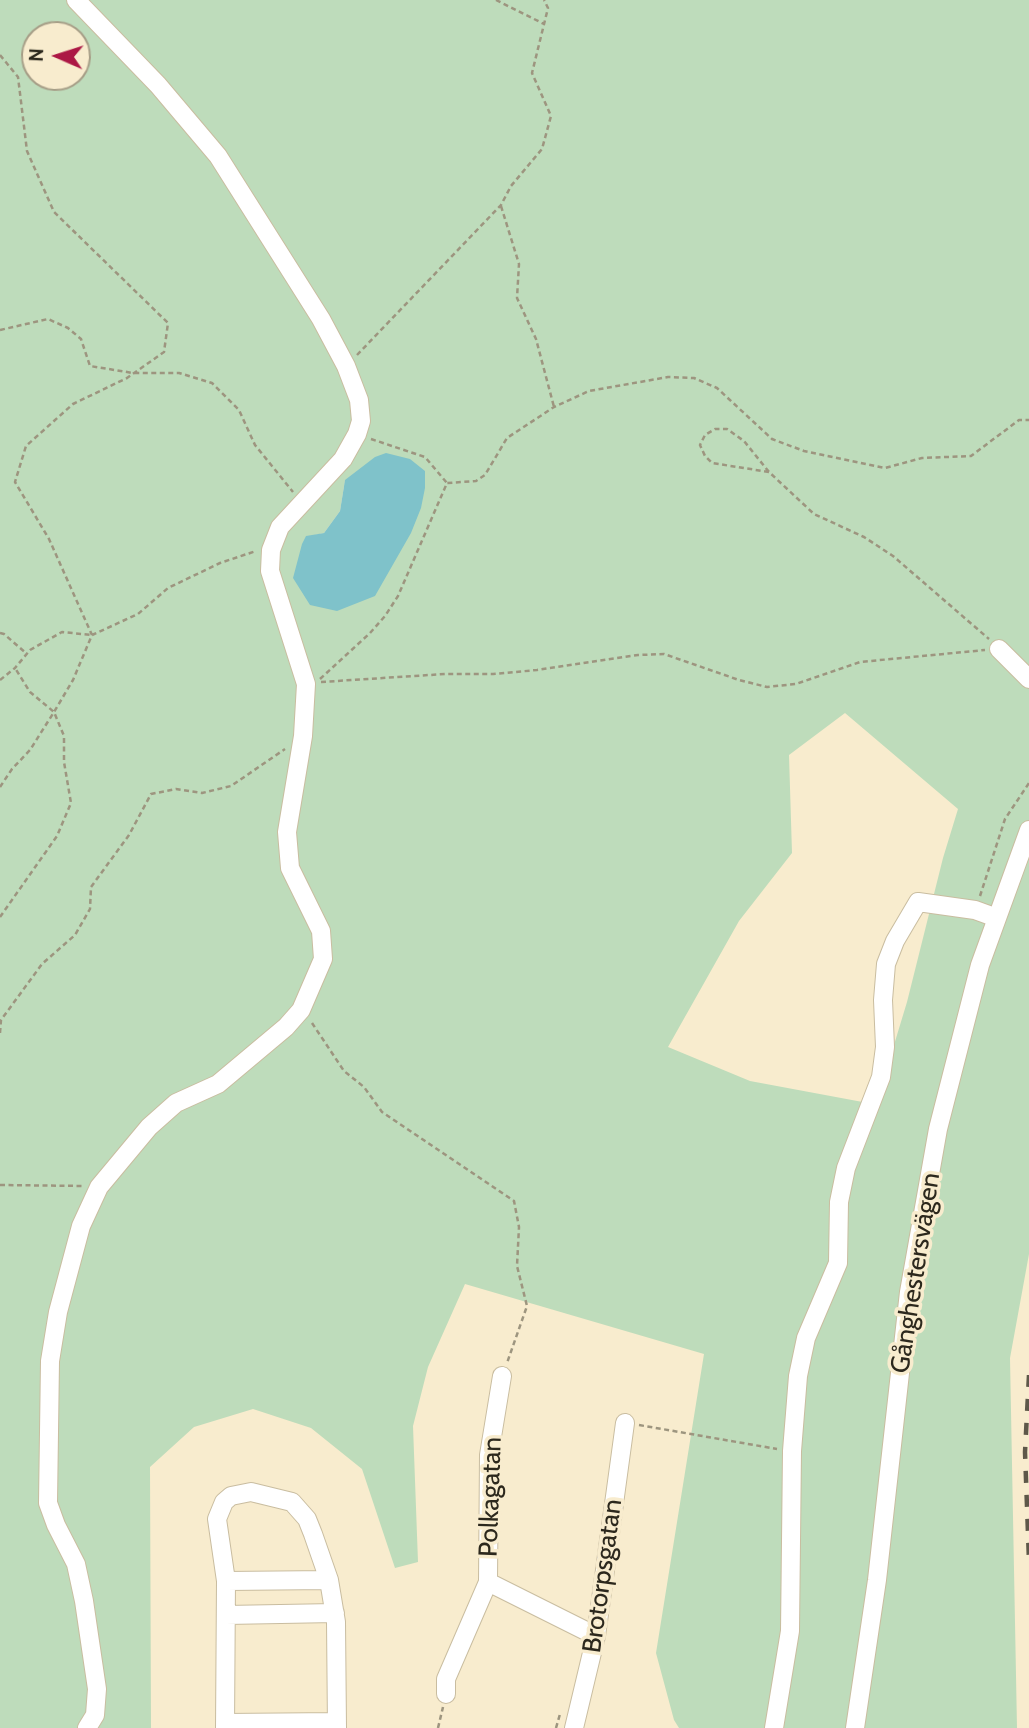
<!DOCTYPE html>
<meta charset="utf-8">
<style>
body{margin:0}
#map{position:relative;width:1029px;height:1728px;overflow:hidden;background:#f8ecce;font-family:Cabin,sans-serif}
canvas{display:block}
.north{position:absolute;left:21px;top:21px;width:70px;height:70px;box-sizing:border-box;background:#f8ecce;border:2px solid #a69e87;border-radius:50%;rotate:273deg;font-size:19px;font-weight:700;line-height:28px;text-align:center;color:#2c281d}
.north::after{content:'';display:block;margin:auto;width:24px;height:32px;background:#ac1845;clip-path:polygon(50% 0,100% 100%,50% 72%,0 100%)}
</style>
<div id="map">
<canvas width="1029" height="1728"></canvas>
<div class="north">N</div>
</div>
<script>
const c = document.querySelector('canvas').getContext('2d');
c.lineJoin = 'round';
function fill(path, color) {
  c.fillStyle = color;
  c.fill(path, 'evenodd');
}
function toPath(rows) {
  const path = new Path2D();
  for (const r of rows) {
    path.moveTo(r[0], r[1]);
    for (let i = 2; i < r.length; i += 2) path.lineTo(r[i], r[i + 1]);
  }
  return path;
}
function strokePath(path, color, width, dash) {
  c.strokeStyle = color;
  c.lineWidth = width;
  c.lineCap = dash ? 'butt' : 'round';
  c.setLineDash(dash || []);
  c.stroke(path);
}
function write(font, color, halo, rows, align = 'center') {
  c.font = font + ' Cabin,sans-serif';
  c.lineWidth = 7;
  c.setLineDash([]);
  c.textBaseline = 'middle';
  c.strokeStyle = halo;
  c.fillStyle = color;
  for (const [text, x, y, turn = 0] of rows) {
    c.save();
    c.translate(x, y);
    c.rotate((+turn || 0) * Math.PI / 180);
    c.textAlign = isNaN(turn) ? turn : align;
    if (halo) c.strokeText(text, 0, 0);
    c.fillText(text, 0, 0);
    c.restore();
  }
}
const green = toPath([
 [0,0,1029,0,1029,1254,1010,1358,1017,1728,679,1728,674,1720,656,1653,704,1354,465,1284,428,1367,413,1426,418,1562,395,1568,362,1469,311,1428,253,1409,194,1427,150,1467,151,1728,0,1728],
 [35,35,77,35,77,77,35,77],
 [345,480,337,611,306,537,324,533,340,511],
 [845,713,958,809,943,858,907,1002,877,1101,868,1103,750,1081,668,1047,739,921,792,853,789,755]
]);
const water = toPath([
 [386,453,410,459,425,471,425,488,421,508,411,533,375,596,337,611,310,605,293,578,302,544,306,536,324,533,340,511,345,480,375,457]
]);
const path = toPath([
 [496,0,544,24],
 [0,55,18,77,27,151,54,212,168,323,164,352,127,378,73,404,26,446,15,482,49,539,92,635],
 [501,206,519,264,517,298,536,339,554,407],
 [0,330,48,319,68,328,81,339,90,366,133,373,179,373,212,383,239,410,255,445,293,492],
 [357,355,501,205,511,186,542,149,551,116,532,73,548,8,544,0],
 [371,439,425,457,447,483],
 [769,472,712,463,705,456,700,445,705,435,715,429,727,429,744,441,769,472,814,514,864,537,893,556,989,639],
 [0,633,4,634,27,654],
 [320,679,370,633,385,616,398,596,447,483,476,481,485,475,507,438,554,407,589,391,668,377,694,378,717,388,772,439,804,451,885,468,922,458,971,456,1019,420,1029,420],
 [0,680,15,668,30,650,62,632,92,635],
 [321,682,445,674,493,674,537,670,638,655,664,654,739,680,767,687,796,684,860,662,985,650],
 [0,787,12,769,30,750,54,712,73,680,92,635,138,614,168,588,220,563,256,551],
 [980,896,1005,819,1029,783],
 [0,917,57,836,71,803,64,762,64,736,54,712,30,692,15,668],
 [312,1023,344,1071,364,1087,382,1112,514,1201,519,1227,517,1266,527,1306,507,1363],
 [0,1033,1,1020,42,964,75,935,90,909,91,887,129,835,151,794,176,789,202,793,231,786,285,749],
 [0,1185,84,1186],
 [639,1425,777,1449],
 [438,1728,443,1707],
 [556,1728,560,1714]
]);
const minor = toPath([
 [76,0,158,85,218,156,321,319,346,366,359,400,361,421,357,434,343,459,280,527,271,550,270,571,306,684,303,736,287,832,290,868,321,931,323,959,301,1010,286,1027,218,1084,176,1103,149,1127,99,1187,81,1226,58,1312,50,1361,48,1503,56,1525,76,1564,84,1601,97,1689,95,1715,87,1728],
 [999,649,1029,679],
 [502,1376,489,1455,488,1582,596,1636],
 [226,1581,329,1580],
 [226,1615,335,1613],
 [446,1694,446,1679,488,1582],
 [225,1723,337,1722],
 [225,1728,226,1581,217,1519,224,1502,231,1496,251,1492,292,1502,307,1519,313,1534,329,1580,336,1622,337,1728],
 [574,1728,596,1636,625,1423],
 [774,1728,790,1631,792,1451,798,1376,806,1338,838,1263,839,1202,846,1168,881,1077,885,1047,883,1000,886,964,895,941,918,902,975,910,997,918],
 [855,1728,877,1580,909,1292,938,1129,980,965,1029,830]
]);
const rail = toPath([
 [1029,1375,1025,1452,1029,1561]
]);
const streetNames = [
 ["Gånghestersvägen",916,1273,-81],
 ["Polkagatan",491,1497,-88],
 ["Brotorpsgatan",603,1576,-82]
];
fill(green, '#bedcbb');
fill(water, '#7fc2ca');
strokePath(minor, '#c9bda0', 20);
strokePath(path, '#9d957f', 2.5, [5, 3.5]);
strokePath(minor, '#fff', 18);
strokePath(rail, '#5e5849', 4.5, [12, 12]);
write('26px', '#2c281d', '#f8ecce', streetNames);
</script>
